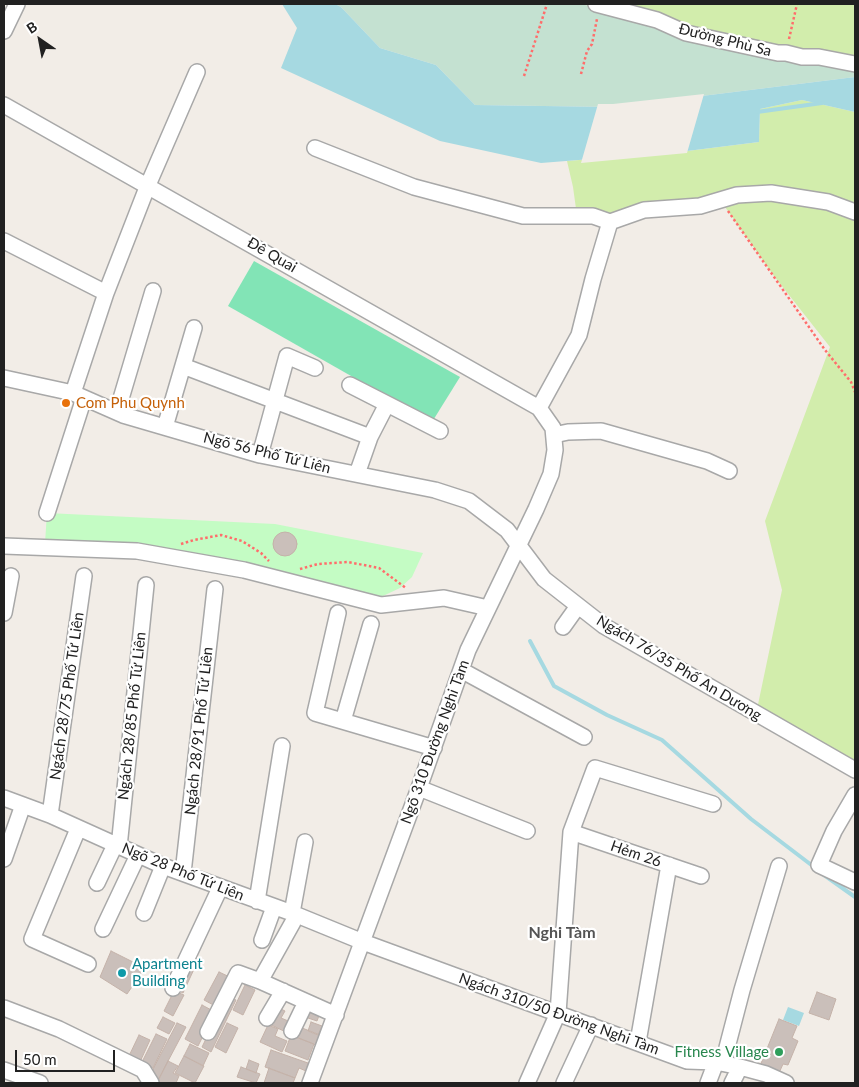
<!DOCTYPE html>
<meta charset="utf-8">
<style>
body{margin:0}
#map{position:relative;width:859px;height:1087px;overflow:hidden;background:#f2ede7;font-family:Lato,sans-serif}
canvas{display:block}
.frame{position:absolute;inset:0;border:5px solid #212121;pointer-events:none}
.north{position:absolute;left:15px;top:15px;width:50px;height:50px;-webkit-text-stroke:4px #fff;paint-order:stroke;rotate:327deg;font-size:14px;font-weight:700;line-height:20px;text-align:center;color:#212121}
.north::after{content:'';display:block;margin:auto;width:18px;height:22px;background:#212121;clip-path:polygon(50% 0,100% 100%,50% 72%,0 100%)}
.scale{position:absolute;left:15px;top:1050px;width:100px;height:22px;box-sizing:border-box;border:2px solid #212121;border-top:0;padding-left:6px;font-size:15px;line-height:18px;white-space:nowrap;color:#212121;-webkit-text-stroke:4px #fff;paint-order:stroke}
</style>
<div id="map">
<canvas width="859" height="1087"></canvas>
<div class="frame"></div>
<div class="north">B</div>
<div class="scale">50 m</div>
</div>
<script>
const c = document.querySelector('canvas').getContext('2d');
c.lineJoin = 'round';
function fill(path, color) {
  c.fillStyle = color;
  c.fill(path, 'evenodd');
}
function toPath(rows) {
  const path = new Path2D();
  for (const r of rows) {
    if (r.length === 3) {
      path.moveTo(r[0] + r[2], r[1]);
      path.arc(r[0], r[1], r[2], 0, 2 * Math.PI);
      continue;
    }
    path.moveTo(r[0], r[1]);
    for (let i = 2; i < r.length; i += 2) path.lineTo(r[i], r[i + 1]);
  }
  return path;
}
function strokePath(path, color, width, dash) {
  c.strokeStyle = color;
  c.lineWidth = width;
  c.lineCap = dash ? 'butt' : 'round';
  c.setLineDash(dash || []);
  c.stroke(path);
}
function write(font, color, halo, rows, align = 'center') {
  c.font = font + ' Lato,sans-serif';
  c.lineWidth = 4.5;
  c.setLineDash([]);
  c.textBaseline = 'middle';
  c.strokeStyle = halo;
  c.fillStyle = color;
  for (const [text, x, y, turn = 0] of rows) {
    c.save();
    c.translate(x, y);
    c.rotate((+turn || 0) * Math.PI / 180);
    c.textAlign = isNaN(turn) ? turn : align;
    if (halo) c.strokeText(text, 0, 0);
    c.fillText(text, 0, 0);
    c.restore();
  }
}
const grass = toPath([
 [582,4,855,4,855,66,682,36],
 [802,100,855,112,855,217,803,201,855,219,855,771,756,714,782,590,765,521,830,347,774,276,720,200,610,222,577,216,573,187,567,161,679,152,759,142,760,109]
]);
const wetland = toPath([
 [335,4,582,4,682,36,855,66,855,77,613,107,475,105,436,65,380,48,341,7]
]);
const park = toPath([
 [47,513,275,524,423,553,412,577,400,588,370,602,344,592,45,543]
]);
const pitch = toPath([
 [254,261,460,377,432,422,228,306]
]);
const water = toPath([
 [282,4,335,4,341,7,380,48,436,65,475,105,613,107,855,77,855,112,802,100,760,109,759,142,679,152,541,163,440,141,281,68,297,28],
 [788,1007,804,1013,799,1026,783,1020]
]);
const pier = toPath([
 [704,94,687,153,581,163,598,104,613,104]
]);
const stream = toPath([
 [757,112,822,103],
 [530,641,554,686,607,715,662,740,751,819,814,867],
 [824,875,855,897]
]);
const building = toPath([
 [285,544,12],
 [111,951,145,968,127,994,100,977,111,951],
 [187,963,195,967,183,993,175,989,187,963],
 [219,972,234,979,219,1008,204,1000,219,972],
 [245,985,255,990,243,1015,233,1010,245,985],
 [174,991,184,995,173,1016,164,1011,174,991],
 [817,992,836,999,829,1020,809,1013,817,992],
 [227,996,236,1000,211,1052,202,1047,227,996],
 [202,1005,215,1012,198,1046,185,1039,202,1005],
 [277,1007,285,1011,281,1018,293,1023,288,1033,269,1024,277,1007],
 [305,1008,320,1013,317,1021,302,1016,305,1008],
 [163,1017,175,1023,169,1034,157,1028,163,1017],
 [779,1019,797,1026,792,1038,798,1041,788,1065,783,1064,779,1073,760,1066,779,1019],
 [311,1022,322,1026,318,1035,308,1031,311,1022],
 [177,1023,186,1027,158,1080,150,1075,177,1023],
 [227,1023,238,1028,226,1053,215,1047,227,1023],
 [268,1025,278,1029,275,1036,287,1041,282,1052,260,1042,268,1025],
 [297,1026,320,1035,316,1045,293,1036,297,1026],
 [156,1034,167,1039,153,1068,142,1062,156,1034],
 [139,1035,150,1040,139,1064,128,1058,139,1035],
 [291,1035,314,1044,308,1060,285,1051,291,1035],
 [190,1044,209,1053,203,1066,184,1056,190,1044],
 [271,1050,308,1063,306,1071,299,1068,295,1078,265,1067,271,1050],
 [184,1056,204,1066,195,1083,175,1073,184,1056],
 [249,1060,259,1064,256,1073,246,1069,249,1060],
 [168,1061,178,1066,173,1073,179,1076,176,1083,157,1083,168,1061],
 [241,1067,260,1074,256,1083,237,1077,241,1067],
 [269,1068,295,1078,293,1083,264,1083,269,1068]
]);
const path = toPath([
 [789,39,797,4],
 [581,74,587,51,592,44,597,19],
 [524,76,547,4],
 [728,211,825,350,851,382,855,392],
 [181,544,194,540,221,535,242,541,261,553,269,561],
 [300,569,318,564,348,562,379,568,406,588]
]);
const minor = toPath([
 [596,4,657,20,686,33,778,53,786,53,802,57,819,57,855,64],
 [4,31,17,4],
 [4,105,539,408,553,428,555,450,551,474,536,509,468,650,419,788,310,1083],
 [315,148,414,187,523,216,593,216,610,222,644,210,700,206,737,195,771,193,828,202,855,212],
 [4,241,106,293],
 [183,366,370,437],
 [4,378,73,393,123,415,260,455,435,490,469,501,507,530,544,579,604,626,855,770],
 [350,385,440,431],
 [73,393,106,293,148,185,197,72],
 [539,408,579,335,593,279,610,222],
 [117,412,153,291],
 [165,427,194,328],
 [554,435,568,432,601,431,707,461,729,471],
 [260,455,287,356,315,368],
 [357,474,370,437,387,404],
 [47,513,84,398],
 [4,546,137,551,244,570,381,605,444,598,488,608],
 [4,613,11,576],
 [338,613,315,713,434,748],
 [563,627,578,606],
 [461,670,584,737],
 [343,721,371,624],
 [419,788,527,831],
 [855,795,834,831,819,865,855,882],
 [4,798,50,815,163,866,292,913,363,942,687,1061,716,1062,740,1067,766,1074,786,1083],
 [50,815,84,576],
 [78,829,32,939,88,964],
 [571,832,701,876],
 [119,847,146,585],
 [4,859,23,805],
 [183,873,215,589],
 [97,883,115,845],
 [257,901,282,746],
 [144,913,163,866],
 [292,913,305,842],
 [103,929,138,855],
 [262,940,274,907],
 [260,981,293,922,295,915],
 [173,988,220,888],
 [4,1008,59,1029,143,1070,151,1083],
 [267,1018,283,991],
 [292,1031,306,1002],
 [208,1032,238,973,260,981,336,1015],
 [638,1042,669,865],
 [723,1063,742,990,779,866],
 [4,1070,40,1083],
 [527,1083,558,1013,571,832,595,768,713,804],
 [564,1083,591,1025],
 [708,1083,716,1062],
 [732,1083,740,1067]
]);
const markers = [
 [66,403,5,"#e8710a"],
 [122,973,5,"#0f9aa8"],
 [779,1052,5,"#2e9e5b"]
];
const streetNames = [
 ["Đường Phù Sa",725,40,14],
 ["Đê Quai",272,255,30],
 ["Ngõ 56 Phố Tứ Liên",267,453,14],
 ["Ngách 76/35 Phố An Dương",679,668,31],
 ["Ngách 28/75 Phố Tứ Liên",67,696,-82],
 ["Ngách 28/85 Phố Tứ Liên",132,716,-84],
 ["Ngách 28/91 Phố Tứ Liên",199,731,-84],
 ["Ngõ 310 Đường Nghi Tàm",435,742,-70],
 ["Hẻm 26",636,854,19],
 ["Ngõ 28 Phố Tứ Liên",183,872,22],
 ["Ngách 310/50 Đường Nghi Tàm",559,1014,20]
];
const foodNames = [
 ["Com Phu Quynh",76,403]
];
const cultureNames = [
 ["Apartment",132,964],
 ["Building",132,981]
];
const leisureNames = [
 ["Fitness Village",769,1052]
];
const neighbourhoodNames = [
 ["Nghi Tàm",562,933]
];
fill(grass, '#d2edac');
fill(wetland, '#c4e1d1');
fill(park, '#c4fcc4');
fill(pitch, '#82e4b6');
fill(water, '#a6d9e1');
fill(pier, '#f2ede7');
strokePath(stream, '#a6d9e1', 4);
fill(building, '#cabfba');
strokePath(building, '#c4b2a9', 1);
strokePath(minor, '#a8a8a8', 18);
strokePath(path, '#ff6d6b', 2.5, [2.5, 2.5]);
strokePath(minor, '#fff', 15);
for (const [x, y, r, color] of markers) {
  const dot = new Path2D();
  dot.arc(x, y, r, 0, 2 * Math.PI);
  c.fillStyle = color;
  c.fill(dot);
  strokePath(dot, '#fff', 2);
}
write('15px', '#212121', '#fff', streetNames);
write('15px', '#c56008', '#fff', foodNames, 'left');
write('15px', '#0d838f', '#fff', cultureNames, 'left');
write('15px', '#27864d', '#fff', leisureNames, 'right');
write('bold 16px', '#545454', '#fff', neighbourhoodNames);
</script>
